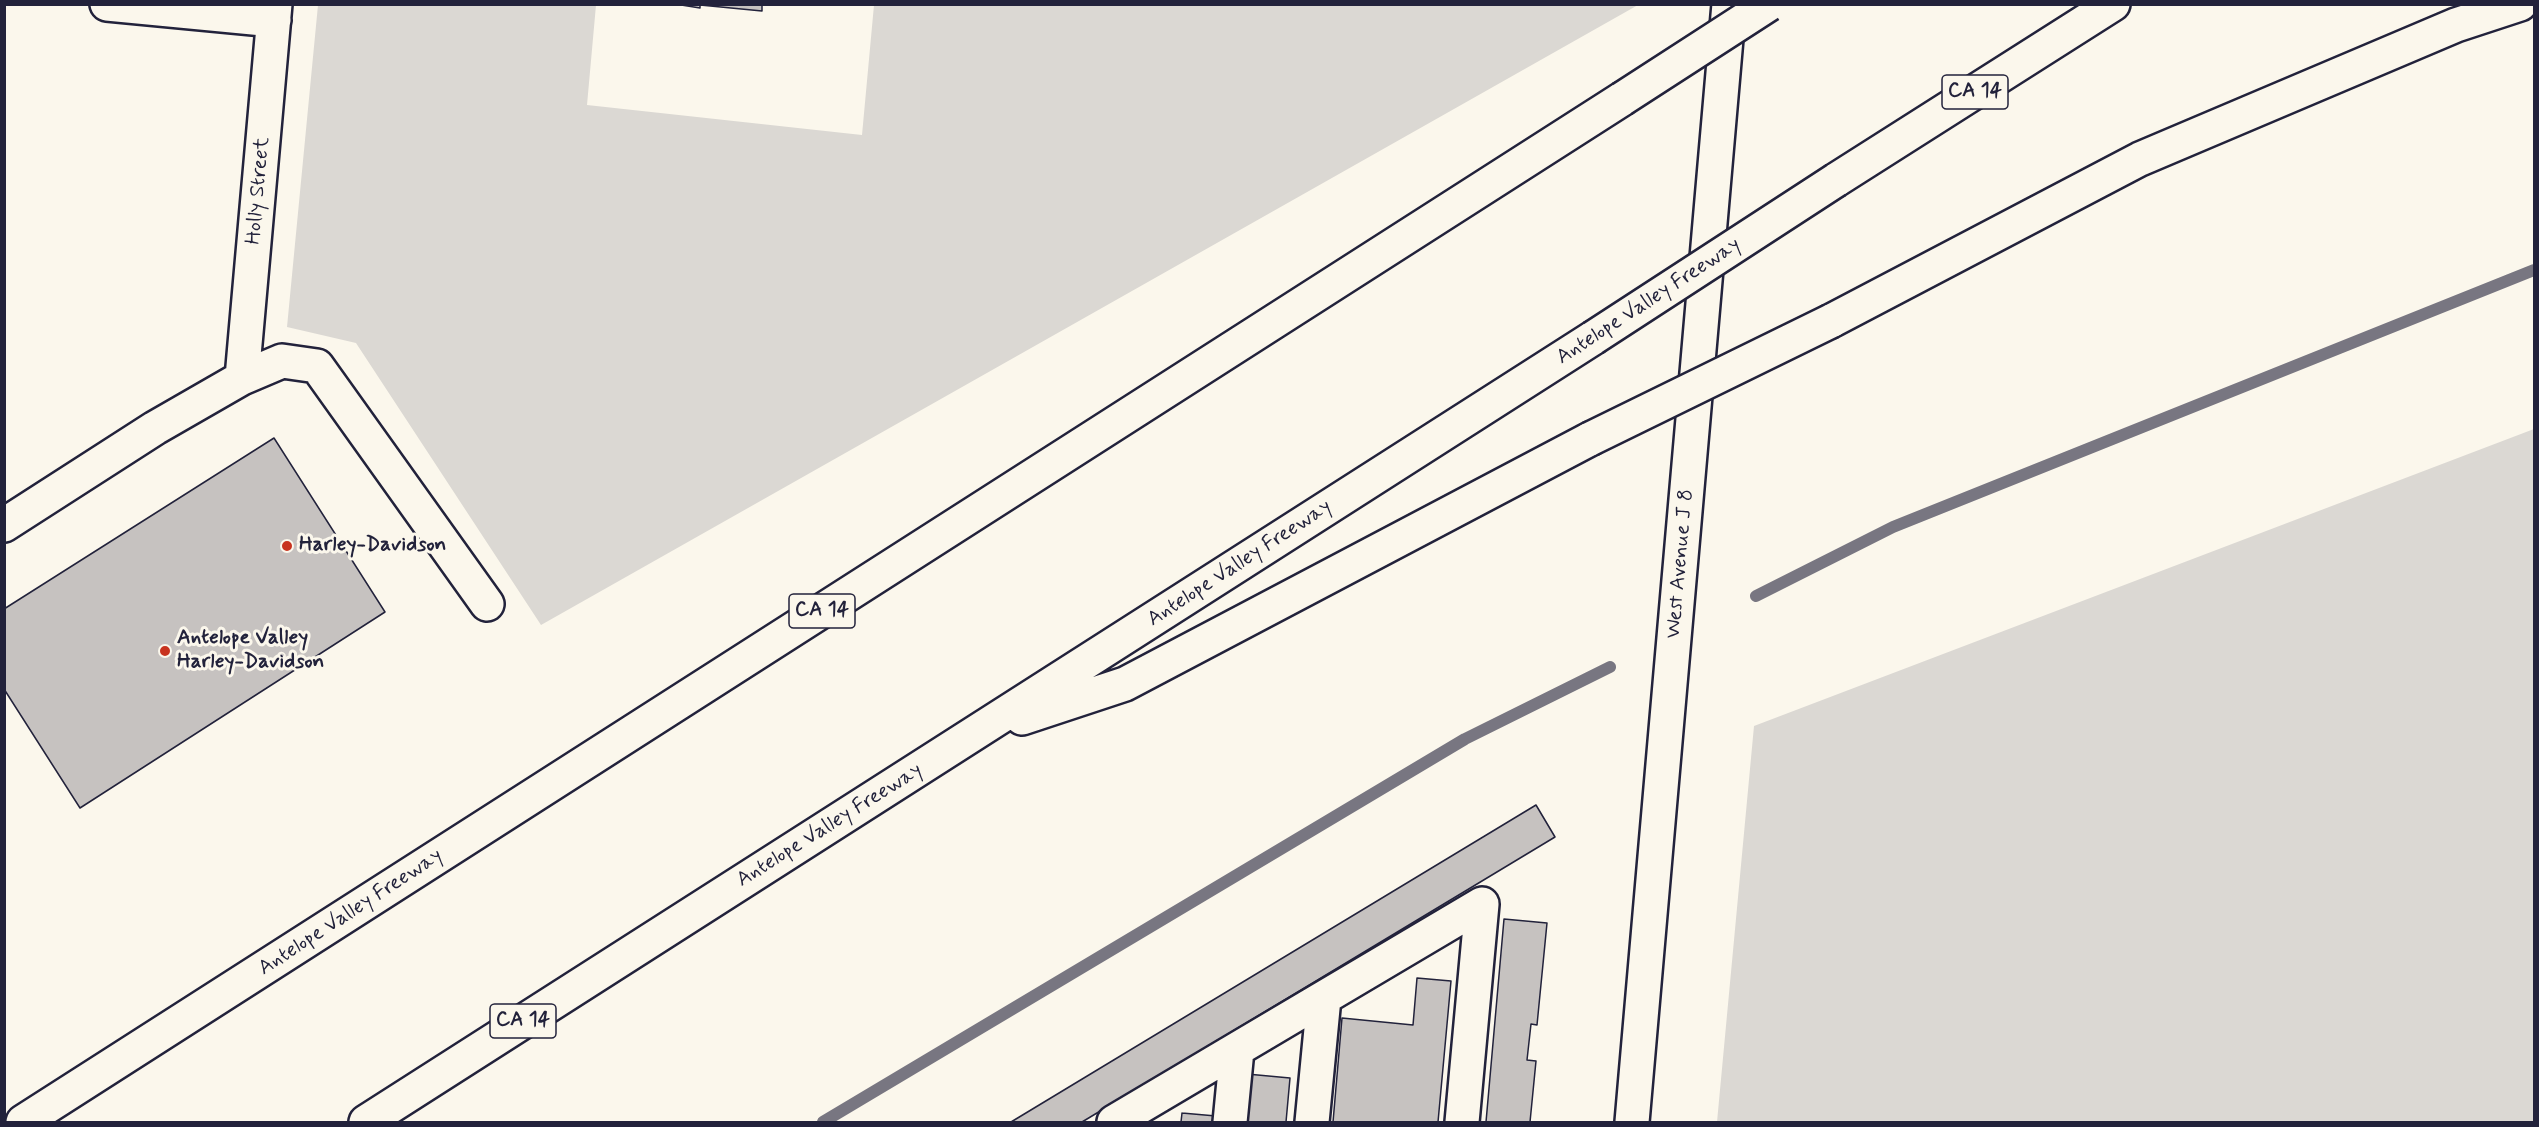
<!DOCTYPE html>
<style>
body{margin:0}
#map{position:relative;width:2539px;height:1127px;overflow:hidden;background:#fbf7ec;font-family:Mynerve,sans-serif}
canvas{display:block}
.frame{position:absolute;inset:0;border:6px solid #22223b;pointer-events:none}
</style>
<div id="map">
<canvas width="2539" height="1127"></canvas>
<div class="frame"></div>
</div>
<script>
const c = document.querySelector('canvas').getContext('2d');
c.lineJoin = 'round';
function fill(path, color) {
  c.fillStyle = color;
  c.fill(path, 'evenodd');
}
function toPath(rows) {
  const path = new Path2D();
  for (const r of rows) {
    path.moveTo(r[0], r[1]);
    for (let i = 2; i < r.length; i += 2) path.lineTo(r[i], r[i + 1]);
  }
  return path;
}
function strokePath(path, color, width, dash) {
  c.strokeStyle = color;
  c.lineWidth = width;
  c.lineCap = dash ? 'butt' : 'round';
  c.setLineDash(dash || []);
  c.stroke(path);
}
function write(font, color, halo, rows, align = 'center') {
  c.font = font + ' Mynerve,sans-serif';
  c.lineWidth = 6;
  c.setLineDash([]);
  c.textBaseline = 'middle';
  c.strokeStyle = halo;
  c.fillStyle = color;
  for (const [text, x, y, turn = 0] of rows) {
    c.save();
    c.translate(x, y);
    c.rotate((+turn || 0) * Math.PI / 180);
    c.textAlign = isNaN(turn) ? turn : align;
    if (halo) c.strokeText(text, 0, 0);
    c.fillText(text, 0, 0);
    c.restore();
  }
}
const green = toPath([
 [318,5,596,5,587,105,862,135,874,5,1638,5,541,625,356,343,287,327],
 [2534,429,2534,1122,1717,1122,1754,726]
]);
const stream = toPath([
 [1756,596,1893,527,2534,270],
 [823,1122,1465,739,1610,667]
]);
const building = toPath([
 [675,4,762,4,762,11,700,5,700,8,675,4],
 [274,438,385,612,80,808,4,689,4,609,274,438],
 [1536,805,1555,837,1082,1122,1011,1122,1536,805],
 [1504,919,1547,923,1537,1025,1531,1024,1527,1060,1536,1061,1530,1122,1486,1122,1504,919],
 [1417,978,1451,981,1438,1122,1333,1122,1342,1018,1413,1025,1417,978],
 [1247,1074,1290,1078,1286,1122,1242,1122,1247,1074],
 [1182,1113,1216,1116,1216,1122,1181,1122,1182,1113]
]);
const minor = toPath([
 [107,4,274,20],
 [242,378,275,4],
 [4,525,155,428,242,378,282,361,317,366,487,604],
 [1114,1122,1482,904,1462,1122],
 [1230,1122,1237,1050],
 [1312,1122,1324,998],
 [1632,1122,1729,4]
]);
const highway = toPath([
 [1836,180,2113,4],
 [1831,321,2140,159,2456,25,2520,4],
 [1022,718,1125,684,1590,439],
 [23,1122,1622,99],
 [366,1122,1593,338]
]);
const highwayBridge = toPath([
 [1622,99,1769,4],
 [1593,338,1836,180],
 [1590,439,1831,321]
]);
const markers = [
 [287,546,6,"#c8321e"],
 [165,651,6,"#c8321e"]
];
const shields = [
 [1975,92,66],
 [822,611,66],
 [523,1021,66]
];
const shieldNames = [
 ["CA 14",1975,92],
 ["CA 14",822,611],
 ["CA 14",523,1021]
];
const streetNames = [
 ["Holly Street",259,191,-85],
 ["Antelope Valley Freeway",1649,302,-33],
 ["Antelope Valley Freeway",1240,564,-33],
 ["West Avenue J 8",1681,564,-85],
 ["Antelope Valley Freeway",830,826,-32],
 ["Antelope Valley Freeway",351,913,-33]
];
const poiNames = [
 ["Harley-Davidson",299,546],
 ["Antelope Valley",177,639],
 ["Harley-Davidson",177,663]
];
fill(green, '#dbd8d3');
strokePath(stream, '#787681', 12);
fill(building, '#c6c2c0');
strokePath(building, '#22223b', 1.5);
strokePath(minor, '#22223b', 38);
strokePath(highway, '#22223b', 38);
strokePath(minor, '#fbf7ec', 33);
strokePath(highway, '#fbf7ec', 33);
strokePath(highwayBridge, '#22223b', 38, []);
strokePath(highwayBridge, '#fbf7ec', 33);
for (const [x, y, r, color] of markers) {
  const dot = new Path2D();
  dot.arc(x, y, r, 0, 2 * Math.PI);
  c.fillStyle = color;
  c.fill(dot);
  strokePath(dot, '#fbf7ec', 2);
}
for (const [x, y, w] of shields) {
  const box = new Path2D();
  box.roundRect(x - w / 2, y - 17, w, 34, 4.5);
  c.fillStyle = '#fbf7ec';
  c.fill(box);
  strokePath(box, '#22223b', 1.5);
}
write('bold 20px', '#22223b', null, shieldNames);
write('21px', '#22223b', '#fbf7ec', streetNames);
write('bold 21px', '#22223b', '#fbf7ec', poiNames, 'left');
</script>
